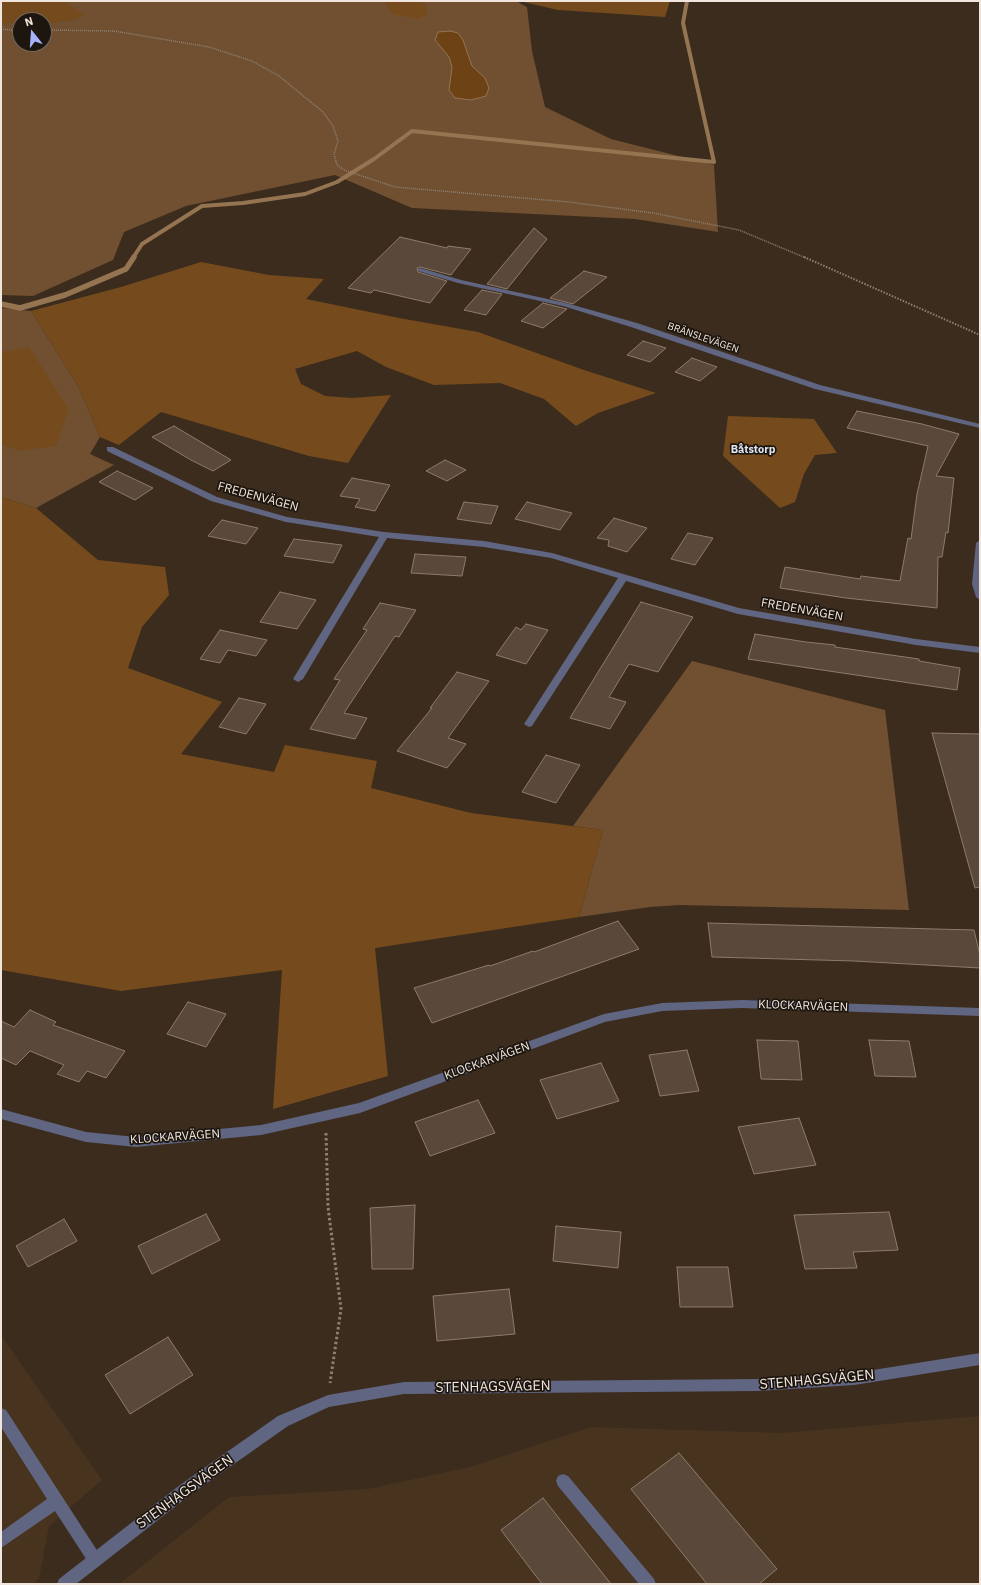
<!DOCTYPE html>
<meta charset="utf-8">
<style>
body{margin:0}
#map{position:relative;width:981px;height:1585px;overflow:hidden;background:#3b2c1d;font-family:"IBM Plex Sans",sans-serif}
canvas{display:block}
.frame{position:absolute;inset:0;border:2px solid #f1e6dd;pointer-events:none}
.north{position:absolute;left:12px;top:12px;width:40px;height:40px;box-sizing:border-box;background:#1d160f;border:1px solid #726961;border-radius:50%;rotate:343deg;font-size:11px;font-weight:700;line-height:16px;text-align:center;color:#f1e6dd}
.north::after{content:'';display:block;margin:auto;width:14px;height:18px;background:#a6b1fc;clip-path:polygon(50% 0,100% 100%,50% 72%,0 100%)}
</style>
<div id="map">
<canvas width="981" height="1585"></canvas>
<div class="frame"></div>
<div class="north">N</div>
</div>
<script>
const c = document.querySelector('canvas').getContext('2d');
c.lineJoin = 'round';
function fill(path, color) {
  c.fillStyle = color;
  c.fill(path, 'evenodd');
}
function toPath(rows) {
  const path = new Path2D();
  for (const r of rows) {
    path.moveTo(r[0], r[1]);
    for (let i = 2; i < r.length; i += 2) path.lineTo(r[i], r[i + 1]);
  }
  return path;
}
function strokePath(path, color, width, dash) {
  c.strokeStyle = color;
  c.lineWidth = width;
  c.lineCap = dash ? 'butt' : 'round';
  c.setLineDash(dash || []);
  c.stroke(path);
}
function write(font, color, halo, rows, align = 'center') {
  c.font = font + ' "IBM Plex Sans",sans-serif';
  c.lineWidth = 3.5;
  c.setLineDash([]);
  c.textBaseline = 'middle';
  c.strokeStyle = halo;
  c.fillStyle = color;
  for (const [text, x, y, turn = 0] of rows) {
    c.save();
    c.translate(x, y);
    c.rotate((+turn || 0) * Math.PI / 180);
    c.textAlign = isNaN(turn) ? turn : align;
    if (halo) c.strokeText(text, 0, 0);
    c.fillText(text, 0, 0);
    c.restore();
  }
}
const built = toPath([
 [1,1335,102,1480,49,1526,39,1579,33,1584,1,1584],
 [980,1416,980,1584,119,1584,229,1497,368,1489,470,1467,591,1427,782,1433]
]);
const green = toPath([
 [1,1,516,1,527,7,532,51,545,107,611,139,714,165,718,232,635,219,412,208,335,175,186,206,124,232,113,260,33,296,1,295],
 [20,20,44,20,44,44,20,44],
 [1,308,31,311,78,386,100,437,90,454,114,465,36,508,1,497],
 [692,661,885,710,909,910,679,905,650,907,579,917,603,830,573,826]
]);
const forest = toPath([
 [1,1,66,1,84,15,74,20,44,24,44,20,20,20,20,24,1,23],
 [384,1,420,1,426,5,428,13,418,19,392,14],
 [519,1,670,1,665,17,558,10],
 [201,262,269,275,324,279,306,299,399,318,478,332,584,370,656,393,598,413,576,426,544,399,500,383,434,385,386,367,357,351,295,369,301,384,325,396,352,398,391,395,348,463,309,456,161,412,119,445,100,437,78,386,31,311,121,287],
 [29,347,69,409,56,446,19,451,1,444,1,352],
 [728,416,814,419,837,453,815,455,804,474,795,502,780,508,723,456],
 [1,497,36,508,98,560,165,567,169,595,142,627,128,668,222,702,181,754,274,772,285,745,377,761,371,788,471,813,603,830,579,917,375,948,388,1076,273,1109,282,970,121,991,1,970]
]);
const water = toPath([
 [450,31,458,33,463,40,472,66,485,78,489,88,486,96,471,100,455,98,449,90,452,67,449,57,435,40,438,32,450,31]
]);
const streamFar1 = toPath([
 [133,258,142,244,202,206,243,203,305,194,337,182,374,159,412,131,714,162,683,23,687,1]
]);
const stream = toPath([
 [1,304,20,308,65,295,126,269,134,257]
]);
const building = toPath([
 [534,228,547,239,507,289,487,284,534,228],
 [400,237,447,248,448,246,471,249,451,275,420,267,417,268,418,272,447,281,430,303,374,290,371,293,348,288,400,237],
 [584,271,607,277,573,304,550,298,584,271],
 [482,290,502,294,486,315,464,310,482,290],
 [543,303,567,309,543,328,521,321,543,303],
 [643,341,666,348,650,362,627,355,643,341],
 [692,358,717,367,700,381,675,372,692,358],
 [857,411,922,424,959,434,936,476,954,478,948,533,946,532,942,557,938,557,937,608,846,598,780,588,785,567,860,579,861,576,900,581,908,538,911,539,917,494,928,446,847,428,857,411],
 [174,426,231,460,213,471,191,460,152,437,174,426],
 [445,460,466,470,447,481,426,471,445,460],
 [117,471,153,488,135,500,99,482,117,471],
 [352,478,390,485,375,511,355,507,360,499,340,496,352,478],
 [464,502,498,506,491,524,457,519,464,502],
 [527,502,572,513,560,530,515,519,527,502],
 [614,518,647,528,627,552,608,546,609,540,597,538,614,518],
 [222,520,258,528,246,544,208,536,222,520],
 [688,533,713,538,695,565,671,559,688,533],
 [294,539,342,545,333,563,284,556,294,539],
 [415,554,466,557,462,576,411,573,415,554],
 [280,592,316,600,297,629,260,622,280,592],
 [641,602,693,617,658,672,629,664,609,697,626,702,610,729,570,718,641,602],
 [380,603,416,610,399,637,395,636,344,713,367,718,355,739,310,729,340,680,334,679,367,630,363,629,380,603],
 [526,624,548,630,526,664,496,655,516,627,521,630,526,624],
 [220,630,267,640,256,656,228,650,220,663,200,659,220,630],
 [755,634,806,642,835,645,835,647,919,659,919,661,960,668,957,690,748,659,755,634],
 [457,672,489,681,448,738,466,744,447,768,397,751,432,708,430,708,457,672],
 [239,698,266,704,246,734,219,727,239,698],
 [932,733,980,734,980,887,975,888,932,733],
 [546,755,580,765,556,803,522,792,546,755],
 [618,921,639,949,432,1023,414,988,489,965,490,966,533,951,534,952,618,921],
 [708,923,974,930,980,955,980,968,854,961,712,957,708,923],
 [188,1002,226,1014,206,1047,167,1034,188,1002],
 [30,1010,56,1022,53,1025,125,1051,106,1078,87,1071,79,1082,57,1074,64,1065,30,1051,16,1065,1,1058,1,1021,14,1027,30,1010],
 [757,1040,798,1041,802,1080,761,1079,757,1040],
 [869,1040,909,1041,916,1077,875,1076,869,1040],
 [687,1050,699,1091,660,1096,649,1055,687,1050],
 [601,1063,619,1101,557,1119,540,1080,601,1063],
 [478,1100,495,1133,430,1156,415,1122,478,1100],
 [799,1118,816,1165,754,1174,738,1127,799,1118],
 [415,1205,413,1269,372,1269,370,1208,415,1205],
 [889,1212,898,1250,853,1252,857,1268,805,1269,794,1215,889,1212],
 [206,1214,220,1240,152,1274,138,1246,206,1214],
 [64,1219,77,1241,28,1267,16,1246,64,1219],
 [556,1226,621,1232,618,1268,553,1261,556,1226],
 [677,1267,728,1267,733,1307,680,1307,677,1267],
 [509,1289,515,1334,437,1341,433,1296,509,1289],
 [168,1337,193,1375,130,1414,105,1375,168,1337],
 [679,1453,777,1569,759,1584,707,1584,631,1489,679,1453],
 [543,1498,611,1584,542,1584,501,1530,543,1498]
]);
const pathFar2 = toPath([
 [1,29,20,31],
 [44,30,114,31,209,47,252,61,279,76,323,112,333,126,338,141,334,154,337,165,344,170,395,187,569,202,653,213,739,230,806,258]
]);
const pathFar1 = toPath([
 [804,257,980,335]
]);
const path = toPath([
 [326,1133,328,1207,341,1309,330,1383]
]);
const service = toPath([
 [1,1408,6,1410,100,1555,102,1560,100,1565,95,1567,90,1565,55,1511,1,1548,1,1532,47,1499,1,1427,1,1408],
 [563,1474,568,1476,654,1579,656,1584,639,1584,558,1486,556,1481,558,1476,563,1474]
]);
const minor = toPath([
 [420,268,461,280,566,303,637,323,820,385,980,424,980,428,815,389,631,327,563,306,458,283,418,271,418,269,420,268],
 [107,447,113,447,217,497,287,517,384,532,484,541,552,553,739,608,916,639,980,647,980,653,916,645,738,614,626,581,532,726,529,727,524,724,618,578,551,558,484,547,387,538,303,679,298,682,293,679,379,537,286,522,211,501,107,451,107,447],
 [980,540,980,600,976,597,972,584,976,543,980,540],
 [742,1000,980,1008,980,1016,742,1008,662,1011,605,1022,360,1113,261,1135,136,1147,86,1142,1,1119,1,1109,86,1132,136,1137,261,1125,359,1103,604,1014,662,1003,742,1000],
 [980,1353,980,1365,854,1385,759,1391,404,1394,329,1407,288,1426,190,1495,76,1584,57,1584,59,1579,180,1485,278,1416,328,1395,404,1382,759,1379,854,1373,980,1353]
]);
const farStreetnames = [
 ["BRÄNSLEVÄGEN",703,338,19]
];
const farNeighbourhoodnames = [
 ["Båtstorp",753,450]
];
const streetNames = [
 ["FREDENVÄGEN",258,497,15],
 ["FREDENVÄGEN",802,610,10],
 ["KLOCKARVÄGEN",803,1006,2],
 ["KLOCKARVÄGEN",487,1061,-20],
 ["KLOCKARVÄGEN",175,1137,-4]
];
const nearStreetnames = [
 ["STENHAGSVÄGEN",817,1380,-5],
 ["STENHAGSVÄGEN",493,1387,-1],
 ["STENHAGSVÄGEN",185,1492,-36]
];
fill(built, '#48331f');
fill(green, '#705031');
fill(forest, '#754b1d');
fill(water, '#6d4315');
strokePath(water, '#957451', 1);
strokePath(streamFar1, '#957451', 4);
strokePath(stream, '#957451', 5.5);
fill(building, '#5a493a');
strokePath(building, '#8e7b6a', 1);
strokePath(pathFar2, '#8e8175', 1.5, [1, 1]);
strokePath(pathFar1, '#8e8175', 2, [1.5, 1.5]);
strokePath(path, '#8e8175', 3, [2.5, 2.5]);
fill(service, '#606582');
fill(minor, '#606582');
write('10px', '#f1e6dd', '#1d160f', farStreetnames);
write('bold 11px', '#e1e4f2', '#1d160f', farNeighbourhoodnames);
write('12px', '#f1e6dd', '#1d160f', streetNames);
write('14px', '#f1e6dd', '#1d160f', nearStreetnames);
</script>
